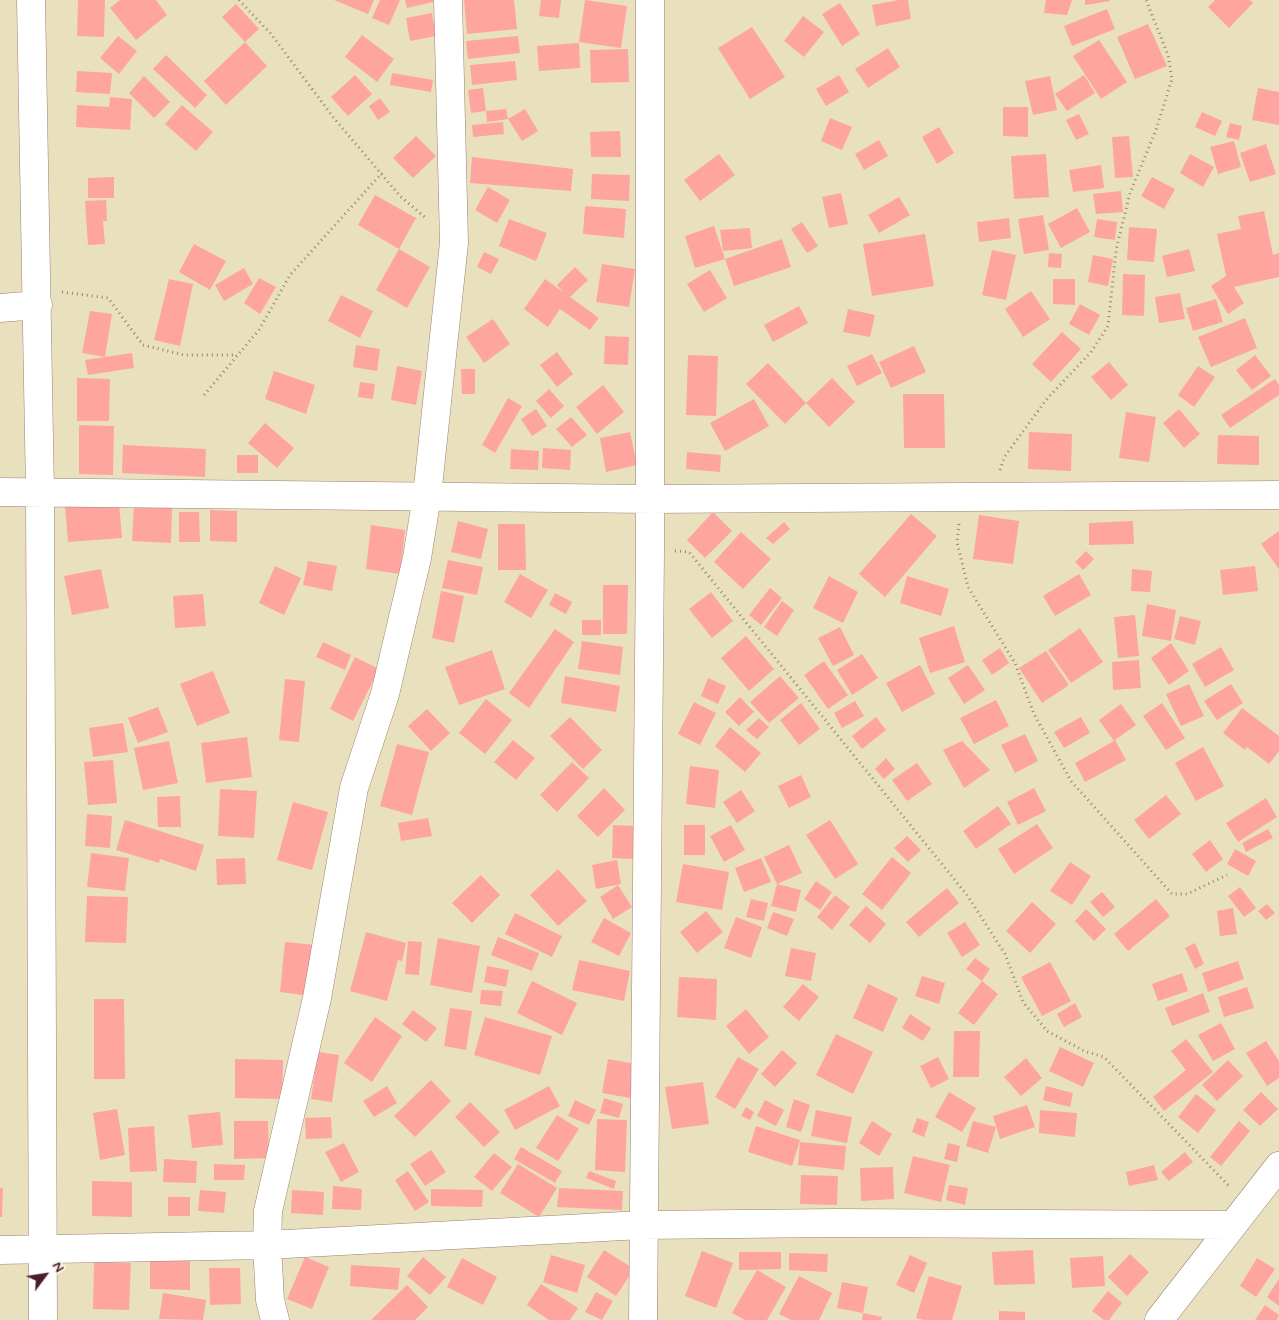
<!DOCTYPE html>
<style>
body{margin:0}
#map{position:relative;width:1279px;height:1320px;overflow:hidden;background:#e9e1be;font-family:Mynerve,sans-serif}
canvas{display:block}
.north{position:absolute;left:20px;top:1250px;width:50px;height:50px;-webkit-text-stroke:4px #f7f3e8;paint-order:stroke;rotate:59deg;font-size:14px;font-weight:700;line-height:20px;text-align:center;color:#4a1f2b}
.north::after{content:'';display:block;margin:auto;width:18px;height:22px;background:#4a1f2b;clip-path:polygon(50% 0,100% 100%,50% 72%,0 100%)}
</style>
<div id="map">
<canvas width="1279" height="1320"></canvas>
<div class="north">N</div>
</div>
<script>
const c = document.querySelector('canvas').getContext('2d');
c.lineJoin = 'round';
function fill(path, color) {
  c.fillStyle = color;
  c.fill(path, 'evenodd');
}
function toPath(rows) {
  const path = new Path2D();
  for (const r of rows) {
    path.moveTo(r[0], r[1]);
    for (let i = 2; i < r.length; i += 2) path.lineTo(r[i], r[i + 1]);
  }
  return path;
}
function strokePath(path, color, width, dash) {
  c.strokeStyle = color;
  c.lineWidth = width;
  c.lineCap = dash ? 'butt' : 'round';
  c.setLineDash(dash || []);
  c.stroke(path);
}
const building = toPath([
 [78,0,105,0,104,37,77,36],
 [120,0,156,0,167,15,136,40,110,8],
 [334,0,374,0,368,14],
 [380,0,400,0,389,25,372,18],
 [405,0,433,0,433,2,407,8],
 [464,0,514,0,517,29,467,34],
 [541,0,561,0,559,18,539,16],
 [585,0,627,6,621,48,579,42],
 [899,0,908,0,911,19,876,26,872,5],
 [1046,0,1072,0,1067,15,1044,13],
 [1085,0,1110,0,1110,1,1085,5],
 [1215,0,1250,0,1253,3,1229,28,1208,7],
 [840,3,860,34,842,46,822,14],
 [236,4,259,29,245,42,267,66,226,105,204,81,245,42,222,17],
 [1107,9,1115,29,1072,46,1064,26],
 [432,13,436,36,410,41,406,18],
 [803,16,824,32,804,57,784,41],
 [1148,24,1167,66,1135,79,1117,37],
 [752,27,785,77,750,99,718,48],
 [362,35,394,59,377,82,345,57],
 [118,36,137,51,119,74,100,58],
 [518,36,520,53,468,59,466,41],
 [1099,40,1127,82,1101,99,1073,56],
 [579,43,580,68,539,71,537,46],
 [888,48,900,67,868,88,855,69],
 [628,49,629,82,591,83,590,50],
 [166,55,207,95,195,108,153,69],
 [515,61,517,80,472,85,470,65],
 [77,71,112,73,110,94,76,92],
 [392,73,433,80,431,92,390,85],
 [355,75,372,94,348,116,331,97],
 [839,75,849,92,826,106,816,89],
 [1084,75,1095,93,1067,111,1055,94],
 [144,76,170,102,154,118,129,93],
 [1050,76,1057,110,1033,115,1025,81],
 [483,88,486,111,471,113,468,90],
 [1258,88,1279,92,1279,125,1252,120],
 [110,97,132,99,130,130,76,127,77,105,109,107],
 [380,98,390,112,378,120,369,106],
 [182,105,213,132,196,151,165,124],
 [1003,107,1028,107,1028,137,1003,136],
 [506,109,508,119,487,122,486,111],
 [525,109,538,131,522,141,508,119],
 [1202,112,1222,121,1215,136,1195,127],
 [1079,114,1089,134,1076,140,1066,120],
 [830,118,852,127,842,150,821,141],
 [503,122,504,134,473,137,472,125],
 [1230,123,1242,126,1239,140,1226,137],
 [939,127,954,153,937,164,922,137],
 [620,131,621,157,591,157,590,132],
 [416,136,436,156,413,178,393,158],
 [1129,136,1133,177,1115,178,1112,137],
 [879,140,888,156,864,170,855,154],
 [1234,141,1241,167,1218,174,1210,147],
 [1266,144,1276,174,1250,182,1240,153],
 [719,154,735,175,700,201,684,180],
 [1046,154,1049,197,1014,199,1011,156],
 [1190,154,1214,167,1203,187,1180,173],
 [472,157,573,169,571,191,470,183],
 [1101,165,1104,188,1073,192,1069,170],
 [592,174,630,175,629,201,591,199],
 [114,177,114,198,88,198,88,178],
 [1152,177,1175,189,1164,209,1141,196],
 [488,187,510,200,497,223,475,210],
 [1121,191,1123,212,1096,214,1093,194],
 [841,193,848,224,829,228,822,197],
 [375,195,416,218,399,249,358,225],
 [899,197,910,215,879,233,868,215],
 [106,200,107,221,103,221,105,244,88,245,85,201],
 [585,206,626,209,624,238,583,234],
 [1077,208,1090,232,1061,248,1048,224],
 [1264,211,1273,255,1279,253,1279,277,1234,287,1244,303,1228,314,1211,286,1226,276,1217,234,1241,229,1238,216],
 [1043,215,1049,250,1024,254,1018,219],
 [1009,218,1011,238,979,242,977,222],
 [509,219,547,233,536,261,499,246],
 [1097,219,1117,222,1115,240,1094,237],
 [802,222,818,246,807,253,791,229],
 [714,226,725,259,695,268,685,236],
 [1129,227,1157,229,1154,262,1127,260],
 [750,228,752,248,723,251,720,230],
 [925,234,934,286,872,296,863,244],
 [782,239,791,267,734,286,725,259],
 [194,244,226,261,210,290,179,272],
 [399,249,430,267,407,308,376,290],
 [1189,249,1195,271,1167,277,1162,256],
 [992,250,1016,255,1006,300,982,295],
 [484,252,499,259,491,274,477,267],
 [1049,253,1062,254,1061,268,1048,267],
 [1093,255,1113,259,1108,286,1088,282],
 [602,264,635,269,629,307,596,302],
 [575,267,588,280,570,297,599,318,590,330,560,309,548,327,524,309,545,279,563,292,557,285],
 [244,268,253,284,224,301,215,285],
 [710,270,727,298,704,312,687,284],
 [1123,274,1145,275,1144,316,1122,315],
 [259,278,276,287,260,314,244,303],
 [169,279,193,284,180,346,154,340],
 [1053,279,1075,279,1075,305,1053,304],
 [1031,291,1050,319,1023,337,1005,309],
 [1180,293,1185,319,1159,323,1155,297],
 [341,295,373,311,360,338,328,321],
 [1216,299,1223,322,1193,331,1186,308],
 [1080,304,1100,315,1089,335,1069,324],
 [799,306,808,323,773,342,764,325],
 [848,309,875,315,870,337,843,332],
 [90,311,112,314,105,357,132,353,134,368,88,375,85,360,105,357,82,353],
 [1245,318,1257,348,1211,367,1198,337],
 [493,319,510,344,484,363,466,337],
 [1062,332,1081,349,1051,382,1032,364],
 [605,336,629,337,628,365,604,364],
 [356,345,380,349,377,371,353,367],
 [914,346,926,372,891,388,879,362],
 [557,352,573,374,557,387,540,365],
 [872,354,882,373,857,386,847,366],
 [688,355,718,356,716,416,686,415],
 [1255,355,1271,376,1252,390,1236,370],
 [1109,362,1128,385,1111,400,1091,377],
 [768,363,806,403,832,378,855,402,829,427,806,403,785,424,746,384],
 [397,366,422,371,416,405,391,400],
 [1198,366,1215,377,1194,407,1178,395],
 [461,369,475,369,475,394,462,394],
 [274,371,315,385,306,414,265,399],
 [77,378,110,379,109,421,77,421],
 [1275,379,1279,385,1279,395,1230,428,1221,415],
 [360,382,375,384,373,399,358,397],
 [603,385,624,412,597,434,576,407],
 [549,389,564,406,551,418,536,401],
 [903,394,944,394,945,448,904,448],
 [508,398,522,406,495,453,482,445],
 [754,399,769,426,725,451,710,423],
 [536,409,547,426,532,436,521,419],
 [1179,409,1200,434,1184,448,1163,423],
 [1126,412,1156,417,1149,462,1119,458],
 [571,417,587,435,572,447,556,429],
 [265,423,294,448,277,468,248,443],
 [79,425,114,426,113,475,79,474],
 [630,432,637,465,606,472,600,438],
 [1029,432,1072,434,1071,471,1028,469],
 [1218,435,1259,436,1259,465,1217,464],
 [123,445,206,449,205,477,122,473],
 [543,448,571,450,570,470,542,468],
 [511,449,539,451,538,470,510,469],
 [687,452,721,455,720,472,686,469],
 [237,455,258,455,258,473,237,473],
 [119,503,122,538,68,542,65,506],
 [134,505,172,507,171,543,132,541],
 [210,510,237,511,237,542,210,541],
 [179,512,199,512,200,542,179,542],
 [713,512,732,531,705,558,687,540],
 [911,514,937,536,885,597,859,574],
 [979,515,1019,521,1013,564,973,559],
 [458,521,488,529,481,559,451,552],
 [1133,521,1134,544,1089,545,1089,523],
 [784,522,790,529,773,544,766,538],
 [498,524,525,524,526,570,498,570],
 [371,525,405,530,400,574,366,569],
 [1279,531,1279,569,1261,544],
 [741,532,771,559,743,589,714,562],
 [1086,551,1094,559,1083,570,1075,562],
 [448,560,483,567,477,595,442,588],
 [308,561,337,566,332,591,303,585],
 [275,566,301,578,284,615,259,603],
 [1255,566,1258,591,1223,595,1220,570],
 [101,569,109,608,72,615,64,576],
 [1132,569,1152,571,1150,592,1131,591],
 [520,574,548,590,531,618,504,602],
 [1079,574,1091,595,1055,616,1043,596],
 [829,576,858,592,843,623,813,608],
 [907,576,949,589,941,616,900,603],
 [603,585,628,585,627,634,603,634],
 [770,588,782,598,761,625,749,615],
 [441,591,464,596,454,643,432,638],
 [711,592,733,621,712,638,689,609],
 [555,593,572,602,566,614,549,605],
 [203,594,206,626,175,628,173,596],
 [782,601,794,610,777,636,764,627],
 [1147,604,1176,610,1171,641,1142,636],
 [1135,615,1139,656,1118,658,1114,617],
 [1180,616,1201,621,1195,645,1174,639],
 [582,620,601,620,601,635,582,635],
 [954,626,965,662,930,673,919,638],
 [840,627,854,655,833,666,818,638],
 [1080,628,1103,662,1071,683,1048,650],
 [555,629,574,642,529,708,509,693],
 [746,636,774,669,749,691,721,658],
 [582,641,623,647,620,675,578,669],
 [323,642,351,655,345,670,316,657],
 [1171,643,1189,671,1169,685,1151,658],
 [1221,647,1234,670,1205,687,1192,664],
 [1000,648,1009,663,992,675,982,660],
 [492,650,505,689,459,705,445,667],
 [1046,651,1069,685,1042,703,1019,668],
 [862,654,878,678,852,695,837,670],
 [355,657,379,669,353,721,330,709],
 [1139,660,1141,688,1113,690,1112,662],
 [824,661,848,695,828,709,804,675],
 [920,665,935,694,902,712,886,683],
 [968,665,985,690,964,704,948,678],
 [213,671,230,713,197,726,180,684],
 [565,676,620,686,616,712,561,703],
 [780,676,799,698,769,723,750,702],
 [708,678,726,686,718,704,701,696],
 [285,679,305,681,299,742,279,740],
 [1189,684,1204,716,1181,726,1166,694],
 [1231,684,1243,703,1217,720,1204,701],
 [740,697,754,712,739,726,725,712],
 [486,699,512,720,485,754,459,733],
 [996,700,1009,726,974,744,960,718],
 [855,701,864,716,842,728,834,713],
 [694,702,716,713,700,745,678,734],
 [801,703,820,729,799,745,780,720],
 [1162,703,1185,738,1166,750,1143,716],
 [1121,704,1136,725,1115,740,1126,760,1085,782,1075,763,1114,741,1099,720],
 [158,707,168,732,138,743,128,718],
 [1242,708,1279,736,1279,751,1269,764,1247,747,1245,750,1223,733],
 [427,709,450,733,431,751,408,726],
 [570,717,602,750,583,769,550,736],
 [876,717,886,730,862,749,852,736],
 [1081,717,1090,733,1064,748,1054,732],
 [759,718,769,727,757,739,746,730],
 [123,723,128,752,93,757,89,728],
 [730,727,761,753,745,772,715,746],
 [1025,734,1038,761,1015,773,1001,745],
 [247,737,252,777,206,783,201,743],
 [513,740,535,758,516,780,494,762],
 [169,741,178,783,143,790,134,748],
 [962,741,990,770,964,788,943,750],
 [397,744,429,752,412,815,380,806],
 [1203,747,1224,786,1196,801,1175,763],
 [886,758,895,769,884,779,875,769],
 [113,760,117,803,88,805,84,762],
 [572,762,589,778,557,812,540,795],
 [917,763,932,784,907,801,892,780],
 [690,766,719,770,715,808,686,804],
 [801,775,811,797,789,808,778,786],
 [604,788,625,810,598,837,577,816],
 [1034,788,1046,811,1018,825,1007,802],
 [220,789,257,791,254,838,218,836],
 [741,790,755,811,737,823,723,802],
 [1166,795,1181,814,1149,839,1134,820],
 [180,796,181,827,158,827,157,797],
 [1266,798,1277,817,1238,842,1226,823],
 [293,802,328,812,312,870,277,860],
 [998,806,1011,824,976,849,963,831],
 [87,814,112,816,110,848,85,846],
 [428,818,432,836,401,841,398,823],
 [125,820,204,845,196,871,160,859,159,863,116,850],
 [830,820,858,864,835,879,806,835],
 [1037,824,1053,848,1014,874,998,849],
 [613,825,634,826,633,859,612,858],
 [684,825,705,825,705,855,684,855],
 [731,825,745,850,724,862,710,836],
 [1268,829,1273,838,1246,852,1242,843],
 [907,836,921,850,908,862,894,848],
 [1210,840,1223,859,1206,872,1192,854],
 [789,845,802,873,777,884,764,857],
 [1235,849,1256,861,1248,876,1227,864],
 [91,853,129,858,125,891,87,887],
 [892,857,911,873,882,910,862,894],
 [245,858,246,884,217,885,216,859],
 [761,858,771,882,744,892,735,868],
 [617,860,621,884,596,889,592,865],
 [1070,862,1091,876,1072,905,1050,891],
 [683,864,729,872,722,910,676,902],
 [558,869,587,901,558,926,530,895],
 [481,875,500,895,472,923,452,903],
 [816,881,832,892,820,910,804,899],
 [777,884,801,890,796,912,771,906],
 [618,885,632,907,613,919,600,897],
 [1240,887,1256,908,1244,917,1228,896],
 [947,888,959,903,919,937,906,922],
 [1102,892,1115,907,1103,917,1090,902],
 [835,895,850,907,832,930,817,917],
 [87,896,128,897,126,943,85,942],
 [751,899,768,903,764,921,746,917],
 [1156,899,1170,916,1128,951,1114,934],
 [1032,902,1056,924,1030,953,1006,931],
 [1267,904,1275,913,1266,920,1258,911],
 [866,906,886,924,870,943,849,925],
 [1233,908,1237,934,1220,936,1217,911],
 [1086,909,1106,929,1094,941,1075,921],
 [706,911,723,932,697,953,680,932],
 [773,912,794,919,787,936,767,928],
 [515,913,562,936,552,957,505,934],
 [736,917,762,927,751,958,724,948],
 [604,918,631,933,619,956,591,942],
 [965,922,980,945,962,957,947,933],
 [366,932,406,943,402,961,398,960,387,1001,350,991],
 [498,937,539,953,532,971,491,955],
 [438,938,480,946,472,993,430,985],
 [408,941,422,942,419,975,405,974],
 [285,942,315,945,309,996,280,992],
 [1195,943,1204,964,1195,969,1185,948],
 [791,948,816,953,811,981,785,976],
 [975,958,990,969,982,981,966,969],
 [579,960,630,971,624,1001,572,990],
 [1238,961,1244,979,1208,992,1202,973],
 [1050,962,1071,1001,1042,1016,1021,977],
 [487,966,509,970,506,987,484,982],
 [1182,973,1188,991,1158,1001,1152,984],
 [922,976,945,983,939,1004,915,996],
 [679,977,717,979,716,1020,677,1017],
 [532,981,577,1003,562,1035,517,1013],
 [982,981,998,994,974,1025,958,1013],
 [803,984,819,997,799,1021,783,1007],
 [868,984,898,998,883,1032,853,1018],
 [1247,987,1254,1008,1224,1017,1218,997],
 [481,990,503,991,501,1006,480,1004],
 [1203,993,1210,1012,1172,1026,1165,1008],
 [94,999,124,999,125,1079,94,1079],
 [1075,1003,1082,1017,1064,1027,1057,1014],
 [450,1008,472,1011,466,1050,444,1046],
 [746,1009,769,1037,749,1054,726,1026],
 [413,1010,437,1028,426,1042,402,1024],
 [910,1014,931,1028,923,1041,902,1028],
 [375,1017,402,1036,372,1082,344,1063],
 [485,1017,552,1036,540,1075,474,1055],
 [1221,1023,1235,1049,1213,1061,1198,1035],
 [954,1031,980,1031,979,1077,953,1077],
 [836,1034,873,1052,853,1094,816,1075],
 [1186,1039,1213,1072,1164,1111,1153,1097,1186,1070,1171,1051],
 [1266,1041,1279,1061,1279,1078,1267,1086,1246,1053],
 [1060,1047,1094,1063,1083,1087,1049,1071],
 [782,1050,797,1063,775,1087,761,1074],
 [318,1052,339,1055,332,1102,311,1099],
 [738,1057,759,1069,735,1109,715,1097],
 [938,1057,949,1079,931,1088,920,1066],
 [1026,1058,1042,1078,1021,1096,1004,1077],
 [235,1059,283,1060,282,1099,235,1098],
 [608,1059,636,1064,630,1098,602,1093],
 [1228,1060,1243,1076,1217,1101,1202,1085],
 [431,1080,451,1101,415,1137,394,1116],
 [703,1082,709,1124,672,1129,665,1087],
 [387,1086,397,1103,374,1117,363,1101],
 [549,1086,560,1106,515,1130,504,1110],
 [1046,1086,1073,1093,1070,1107,1043,1100],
 [949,1092,976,1108,962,1132,935,1117],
 [1261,1092,1278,1109,1260,1126,1243,1110],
 [1196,1094,1216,1110,1198,1133,1178,1117],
 [604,1098,623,1104,619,1118,600,1113],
 [794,1099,810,1105,801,1132,786,1127],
 [575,1100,596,1110,589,1125,568,1116],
 [765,1100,784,1110,776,1126,757,1116],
 [470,1102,500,1132,484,1147,455,1117],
 [1027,1105,1035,1127,1000,1139,993,1116],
 [746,1107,754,1112,750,1120,741,1116],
 [117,1109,125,1155,100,1160,93,1113],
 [816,1110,852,1117,847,1143,811,1136],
 [1040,1110,1077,1113,1075,1137,1039,1133],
 [220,1112,223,1145,192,1148,188,1115],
 [557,1115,579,1129,558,1161,536,1148],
 [331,1117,332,1138,306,1139,305,1118],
 [917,1118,929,1122,924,1137,912,1132],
 [597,1119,627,1120,625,1172,595,1170],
 [234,1121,268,1121,269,1158,234,1159],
 [872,1121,892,1134,879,1156,859,1143],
 [973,1121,996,1127,988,1153,966,1146],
 [1239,1121,1250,1131,1221,1166,1210,1157],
 [154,1126,157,1171,130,1172,128,1128],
 [756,1126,800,1140,792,1166,748,1152],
 [800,1142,846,1146,844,1170,798,1165],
 [344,1143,359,1172,341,1182,325,1152],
 [948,1143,960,1146,957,1162,944,1159],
 [521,1147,562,1171,555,1183,514,1159],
 [431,1150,446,1172,425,1186,410,1164],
 [1185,1152,1193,1162,1169,1181,1161,1172],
 [494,1153,512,1167,492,1191,474,1177],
 [913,1156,950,1165,941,1202,904,1193],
 [164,1159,197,1161,196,1183,163,1182],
 [214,1164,245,1165,244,1180,214,1180],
 [518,1164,557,1188,539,1217,500,1193],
 [1154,1165,1158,1180,1129,1186,1126,1172],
 [893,1167,894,1199,861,1201,860,1168],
 [408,1171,429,1202,415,1211,395,1180],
 [589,1171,616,1181,614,1189,586,1178],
 [801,1175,838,1176,837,1205,800,1204],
 [92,1181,132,1182,132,1217,92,1216],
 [949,1185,968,1188,965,1205,946,1200],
 [333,1186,362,1189,361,1210,332,1209],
 [0,1188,3,1188,2,1217,0,1217],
 [559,1188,623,1191,622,1210,557,1207],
 [431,1189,483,1190,482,1207,431,1206],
 [200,1190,226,1192,224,1213,198,1211],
 [292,1190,324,1192,323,1215,291,1213],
 [168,1197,190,1197,190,1216,168,1216],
 [604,1250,634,1269,616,1296,587,1277],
 [1033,1250,1035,1284,994,1285,992,1252],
 [702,1251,733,1263,716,1308,685,1296],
 [739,1252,781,1252,781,1269,739,1270],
 [789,1253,828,1254,827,1272,789,1270],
 [1130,1254,1149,1272,1127,1296,1108,1277],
 [551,1255,585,1265,577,1293,543,1282],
 [910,1255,927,1263,914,1293,896,1285],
 [1103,1256,1105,1286,1072,1288,1070,1258],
 [305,1257,329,1267,312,1309,287,1299],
 [423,1257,446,1277,430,1295,407,1276],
 [462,1258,497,1277,483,1305,447,1287],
 [1257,1258,1275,1269,1256,1297,1240,1286],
 [150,1260,190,1260,190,1290,150,1289],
 [94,1262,131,1263,129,1310,93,1309],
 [351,1265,400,1268,398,1290,350,1286],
 [209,1268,240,1268,241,1304,210,1305],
 [757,1270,786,1287,767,1320,745,1320,732,1313],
 [799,1276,832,1293,819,1320,791,1320,779,1314],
 [929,1276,962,1286,952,1320,924,1320,916,1318],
 [1279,1279,1279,1306,1267,1297],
 [842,1282,868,1287,863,1313,837,1308],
 [541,1284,578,1308,570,1320,549,1320,527,1305],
 [407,1285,428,1307,415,1320,371,1320],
 [1108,1291,1122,1303,1109,1320,1104,1320,1092,1311],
 [596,1292,613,1301,602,1320,585,1312],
 [163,1293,206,1300,203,1320,159,1319],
 [1265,1305,1279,1315,1277,1320,1255,1320],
 [999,1311,1025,1312,1025,1320,999,1320],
 [863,1313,882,1317,881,1320,862,1320]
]);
const path = toPath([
 [239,0,271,34,333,117,400,196,427,219],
 [62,292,108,298,143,345,184,355,237,355],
 [204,395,259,330,290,275,382,173],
 [1000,470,1005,456,1046,400,1091,352,1108,326,1116,250,1130,193,1156,130,1172,79,1168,55,1146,0],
 [959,524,957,542,968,587,1015,663,1034,714,1071,781,1172,894,1187,894,1227,875],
 [675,551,689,552,967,895,1005,954,1023,1002,1047,1031,1084,1051,1104,1057,1230,1187]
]);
const minor = toPath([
 [31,0,40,492,43,1320],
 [0,308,38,305],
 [0,492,650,499,1279,495],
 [0,1250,267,1245,642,1225,837,1223,1233,1225],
 [275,1320,270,1300,267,1245,268,1211,317,998,354,788,385,694,417,558,427,496,454,243,448,0],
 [643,1320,650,551,650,0],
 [1159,1320,1279,1166]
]);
fill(building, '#fea59f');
strokePath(minor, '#9a8074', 29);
strokePath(path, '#9a8074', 3, [1, 4]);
strokePath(minor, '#fff', 28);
</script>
